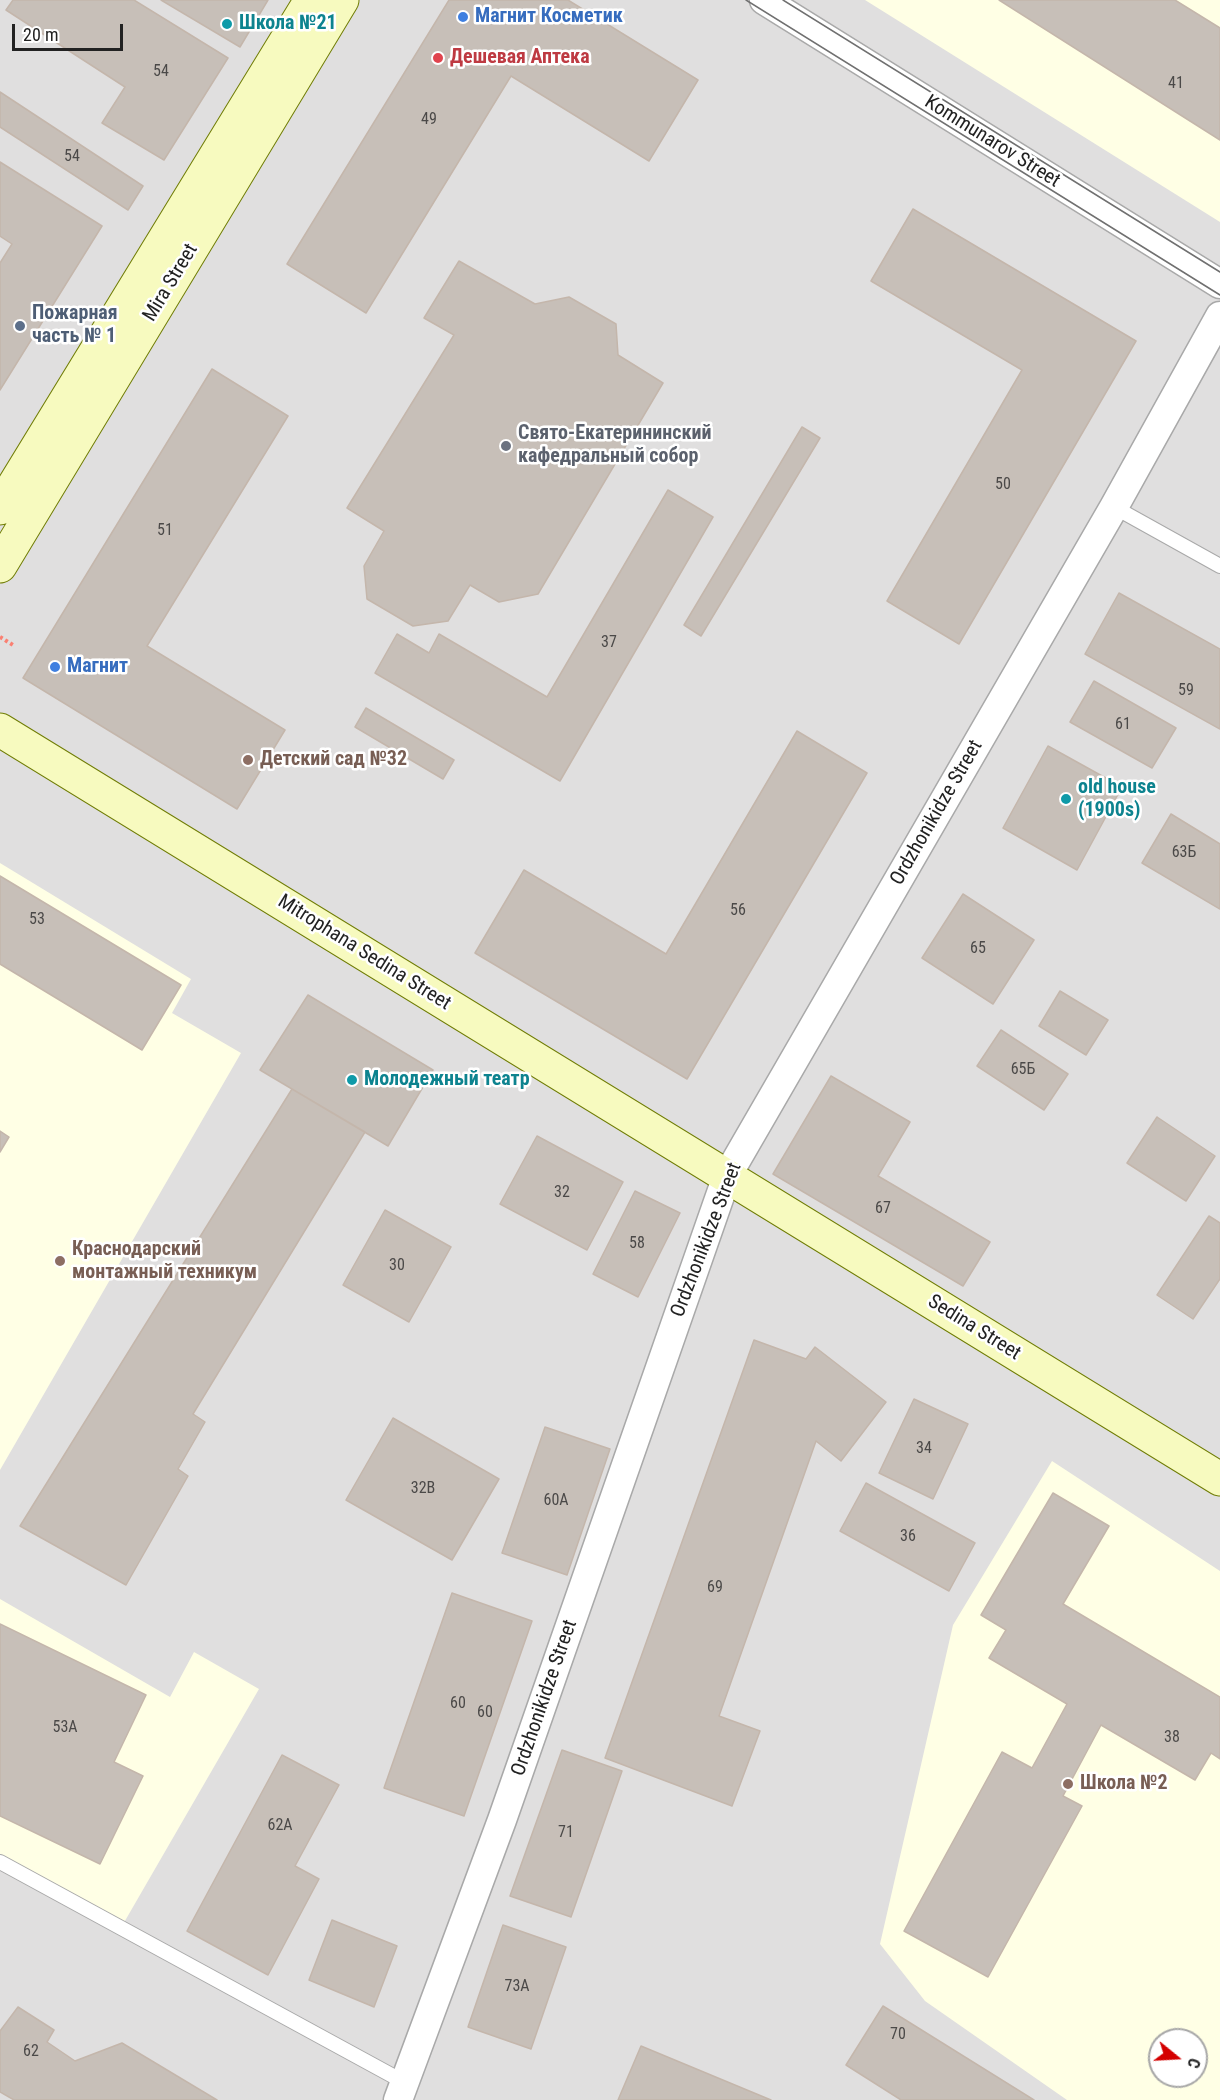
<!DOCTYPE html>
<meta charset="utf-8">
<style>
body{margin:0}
#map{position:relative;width:1220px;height:2100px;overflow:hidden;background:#f2efe9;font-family:"Roboto Condensed",sans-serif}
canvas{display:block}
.north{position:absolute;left:1148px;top:2028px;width:60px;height:60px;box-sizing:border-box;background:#fff;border:2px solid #a7a7a7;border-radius:50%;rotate:108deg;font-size:16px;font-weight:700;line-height:24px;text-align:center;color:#222}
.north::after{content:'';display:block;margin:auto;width:21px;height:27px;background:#d40000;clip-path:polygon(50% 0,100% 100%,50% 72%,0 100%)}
.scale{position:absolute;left:12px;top:24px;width:111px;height:27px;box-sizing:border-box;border:3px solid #222;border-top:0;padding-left:8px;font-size:18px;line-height:21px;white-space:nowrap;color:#222;-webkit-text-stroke:4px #fff;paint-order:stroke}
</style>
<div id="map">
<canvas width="1220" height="2100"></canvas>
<div class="north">С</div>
<div class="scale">20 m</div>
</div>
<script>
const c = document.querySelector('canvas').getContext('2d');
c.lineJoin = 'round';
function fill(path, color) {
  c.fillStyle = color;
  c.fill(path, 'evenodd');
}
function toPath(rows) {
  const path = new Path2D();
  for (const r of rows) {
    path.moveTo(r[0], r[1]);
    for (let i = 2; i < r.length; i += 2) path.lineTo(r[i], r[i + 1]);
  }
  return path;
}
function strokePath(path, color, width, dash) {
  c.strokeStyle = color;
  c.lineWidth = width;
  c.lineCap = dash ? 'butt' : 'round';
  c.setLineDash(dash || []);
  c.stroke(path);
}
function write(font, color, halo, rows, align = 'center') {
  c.font = font + ' "Roboto Condensed",sans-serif';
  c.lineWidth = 5;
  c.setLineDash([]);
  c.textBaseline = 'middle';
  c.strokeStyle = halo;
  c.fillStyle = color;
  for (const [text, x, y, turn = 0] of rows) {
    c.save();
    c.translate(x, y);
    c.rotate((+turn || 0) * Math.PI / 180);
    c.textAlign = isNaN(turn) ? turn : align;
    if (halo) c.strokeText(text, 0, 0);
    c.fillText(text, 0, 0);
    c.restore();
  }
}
const residential = toPath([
 [0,0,1220,0,1220,2100,0,2100],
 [1160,2040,1196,2040,1196,2076,1160,2076]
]);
const education = toPath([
 [865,0,1220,0,1220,222],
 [0,863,191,979,172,1013,241,1053,0,1470],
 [1052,1461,1220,1571,1220,2100,1067,2100,925,2001,880,1944,953,1625],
 [1160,2040,1196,2040,1196,2076,1160,2076],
 [0,1599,170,1697,194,1652,259,1689,122,1926,0,1854]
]);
const building = toPath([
 [13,0,134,0,228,58,164,160,102,123,125,87,6,10,13,0],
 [161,0,268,0,240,47,161,0],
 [449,0,568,0,698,80,649,161,511,76,366,313,287,264,449,0],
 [999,0,1175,0,1220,28,1220,140,999,0],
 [0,92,143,186,128,210,0,127,0,92],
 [0,162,102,226,0,390,0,263,12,244,0,236,0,162],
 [913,209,1136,341,959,644,887,601,1022,370,871,281,913,209],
 [459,261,535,304,569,297,616,324,618,355,663,383,538,594,499,602,470,585,448,621,413,626,367,599,364,566,384,531,347,508,454,335,424,318,459,261],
 [212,369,288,416,147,646,285,730,237,809,23,678,212,369],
 [802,427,820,438,701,636,684,625,802,427],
 [668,490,713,517,560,781,375,673,397,634,429,653,439,634,547,697,668,490],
 [1119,593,1220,649,1220,729,1085,654,1119,593],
 [1094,681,1176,728,1152,768,1070,722,1094,681],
 [366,708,454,760,443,779,355,727,366,708],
 [797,731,867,773,687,1079,475,953,524,870,666,954,797,731],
 [1048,746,1122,787,1077,870,1003,828,1048,746],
 [1171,814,1220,844,1220,909,1142,863,1171,814],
 [0,876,181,985,142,1050,0,964,0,876],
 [963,894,1034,940,993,1004,922,958,963,894],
 [1060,991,1108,1020,1086,1055,1039,1026,1060,991],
 [308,995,433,1070,388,1146,260,1070,308,995],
 [1001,1030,1068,1074,1044,1110,977,1066,1001,1030],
 [831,1076,910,1122,878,1176,990,1242,963,1286,773,1174,831,1076],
 [292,1089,365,1132,193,1414,205,1422,178,1469,188,1476,126,1585,20,1526,292,1089],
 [1157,1117,1215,1156,1186,1201,1127,1163,1157,1117],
 [0,1131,9,1137,0,1152,0,1131],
 [537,1136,623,1182,587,1250,500,1204,537,1136],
 [635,1191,680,1213,638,1297,593,1274,635,1191],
 [385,1210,451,1247,409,1322,343,1285,385,1210],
 [1209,1216,1220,1223,1220,1279,1193,1319,1157,1295,1209,1216],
 [754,1340,806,1359,815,1347,886,1402,841,1461,816,1441,719,1716,760,1731,732,1806,605,1758,754,1340],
 [914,1399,968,1424,933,1499,879,1473,914,1399],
 [393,1418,499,1479,452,1560,346,1500,393,1418],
 [545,1427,610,1449,567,1575,502,1553,545,1427],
 [866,1483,975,1543,949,1591,840,1531,866,1483],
 [1053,1493,1109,1526,1063,1604,1220,1697,1220,1759,1211,1753,1195,1780,1101,1725,1063,1796,1082,1806,988,1977,904,1931,1002,1752,1032,1768,1067,1704,989,1658,1006,1630,981,1615,1053,1493],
 [452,1593,532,1621,464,1816,384,1788,452,1593],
 [0,1624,146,1695,114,1762,143,1776,100,1864,0,1816,0,1624],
 [562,1750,622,1771,571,1917,510,1896,562,1750],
 [282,1755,339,1785,295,1866,319,1879,268,1975,187,1931,282,1755],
 [332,1920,397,1946,374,2007,309,1980,332,1920],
 [503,1925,566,1947,531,2049,468,2027,503,1925],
 [883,2006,1034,2100,901,2100,846,2065,883,2006],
 [18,2007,54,2030,47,2042,75,2061,122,2043,217,2100,14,2100,0,2092,0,2031,18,2007],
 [641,2046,771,2100,618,2100,641,2046]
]);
const path = toPath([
 [0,637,13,645]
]);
const lane = toPath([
 [1114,507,1220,566],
 [0,1862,404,2082]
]);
const street = toPath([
 [764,0,1220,284],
 [398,2100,502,1820,727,1176,1114,507,1220,316]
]);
const secondary = toPath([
 [0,508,311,0],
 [0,566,342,0],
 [0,730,1220,1479]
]);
const tram = toPath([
 [746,0,1220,295],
 [783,0,1220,272]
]);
const markers = [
 [463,17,6,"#3f7fe0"],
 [227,24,6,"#0f9aa8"],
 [438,58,6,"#e0444e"],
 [20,326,6,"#5c6f8a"],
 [506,446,6,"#6b7280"],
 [55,667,6,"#3f7fe0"],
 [248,760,6,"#8d6e63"],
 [1066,799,6,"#0f9aa8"],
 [352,1080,6,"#0f9aa8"],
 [60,1261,6,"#8d6e63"],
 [1068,1784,6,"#8d6e63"]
];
const numberNames = [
 ["54",161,72],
 ["41",1176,84],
 ["49",429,120],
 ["54",72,157],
 ["50",1003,485],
 ["51",165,531],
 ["37",609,643],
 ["59",1186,691],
 ["61",1123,725],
 ["63Б",1184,853],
 ["56",738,911],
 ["53",37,920],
 ["65",978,949],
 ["65Б",1023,1070],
 ["32",562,1193],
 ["67",883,1209],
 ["58",637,1244],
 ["30",397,1266],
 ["34",924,1449],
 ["32В",423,1489],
 ["60А",556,1501],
 ["36",908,1537],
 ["69",715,1588],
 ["60",458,1704],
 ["60",485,1713],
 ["53А",65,1728],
 ["38",1172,1738],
 ["62А",280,1826],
 ["71",566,1833],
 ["73А",517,1987],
 ["70",898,2035],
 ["62",31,2052]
];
const shopNames = [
 ["Магнит Косметик",475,17],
 ["Магнит",67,667]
];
const cultureNames = [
 ["Школа №21",239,24],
 ["old house",1078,788],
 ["(1900s)",1078,811],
 ["Молодежный театр",364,1080]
];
const healthNames = [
 ["Дешевая Аптека",450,58]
];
const streetNames = [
 ["Kommunarov Street",992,142,32],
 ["Mira Street",171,283,-59],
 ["Ordzhonikidze Street",937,813,-60],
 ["Mitrophana Sedina Street",364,953,32],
 ["Ordzhonikidze Street",707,1240,-69],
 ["Sedina Street",974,1328,32],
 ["Ordzhonikidze Street",545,1698,-71]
];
const serviceNames = [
 ["Пожарная",32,314],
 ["часть № 1",32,337]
];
const worshipNames = [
 ["Свято-Екатерининский",518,434],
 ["кафедральный собор",518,457]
];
const educationNames = [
 ["Детский сад №32",260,760],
 ["Краснодарский",72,1250],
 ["монтажный техникум",72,1273],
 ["Школа №2",1080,1784]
];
fill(residential, '#e0dfdf');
fill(education, '#ffffe5');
fill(building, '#c7bfb8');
strokePath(building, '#c4b6ab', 1.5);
strokePath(lane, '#a9a9a9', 16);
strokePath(street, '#a9a9a9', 31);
strokePath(secondary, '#707d05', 35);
strokePath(path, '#fa8072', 4, [3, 3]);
strokePath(lane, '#fff', 14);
strokePath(street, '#fff', 28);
strokePath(secondary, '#f7fabf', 33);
strokePath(tram, '#707070', 1.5);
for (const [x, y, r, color] of markers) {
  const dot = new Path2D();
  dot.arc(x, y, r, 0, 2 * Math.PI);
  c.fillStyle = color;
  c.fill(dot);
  strokePath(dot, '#fff', 2);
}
write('16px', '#4b4948', null, numberNames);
write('bold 20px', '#366cbe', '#fff', shopNames, 'left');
write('bold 20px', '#0d838f', '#fff', cultureNames, 'left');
write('bold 20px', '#be3a42', '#fff', healthNames, 'left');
write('20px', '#222', '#fff', streetNames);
write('bold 20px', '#4e5e75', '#fff', serviceNames, 'left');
write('bold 20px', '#5b616d', '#fff', worshipNames, 'left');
write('bold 20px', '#785e54', '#fff', educationNames, 'left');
</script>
